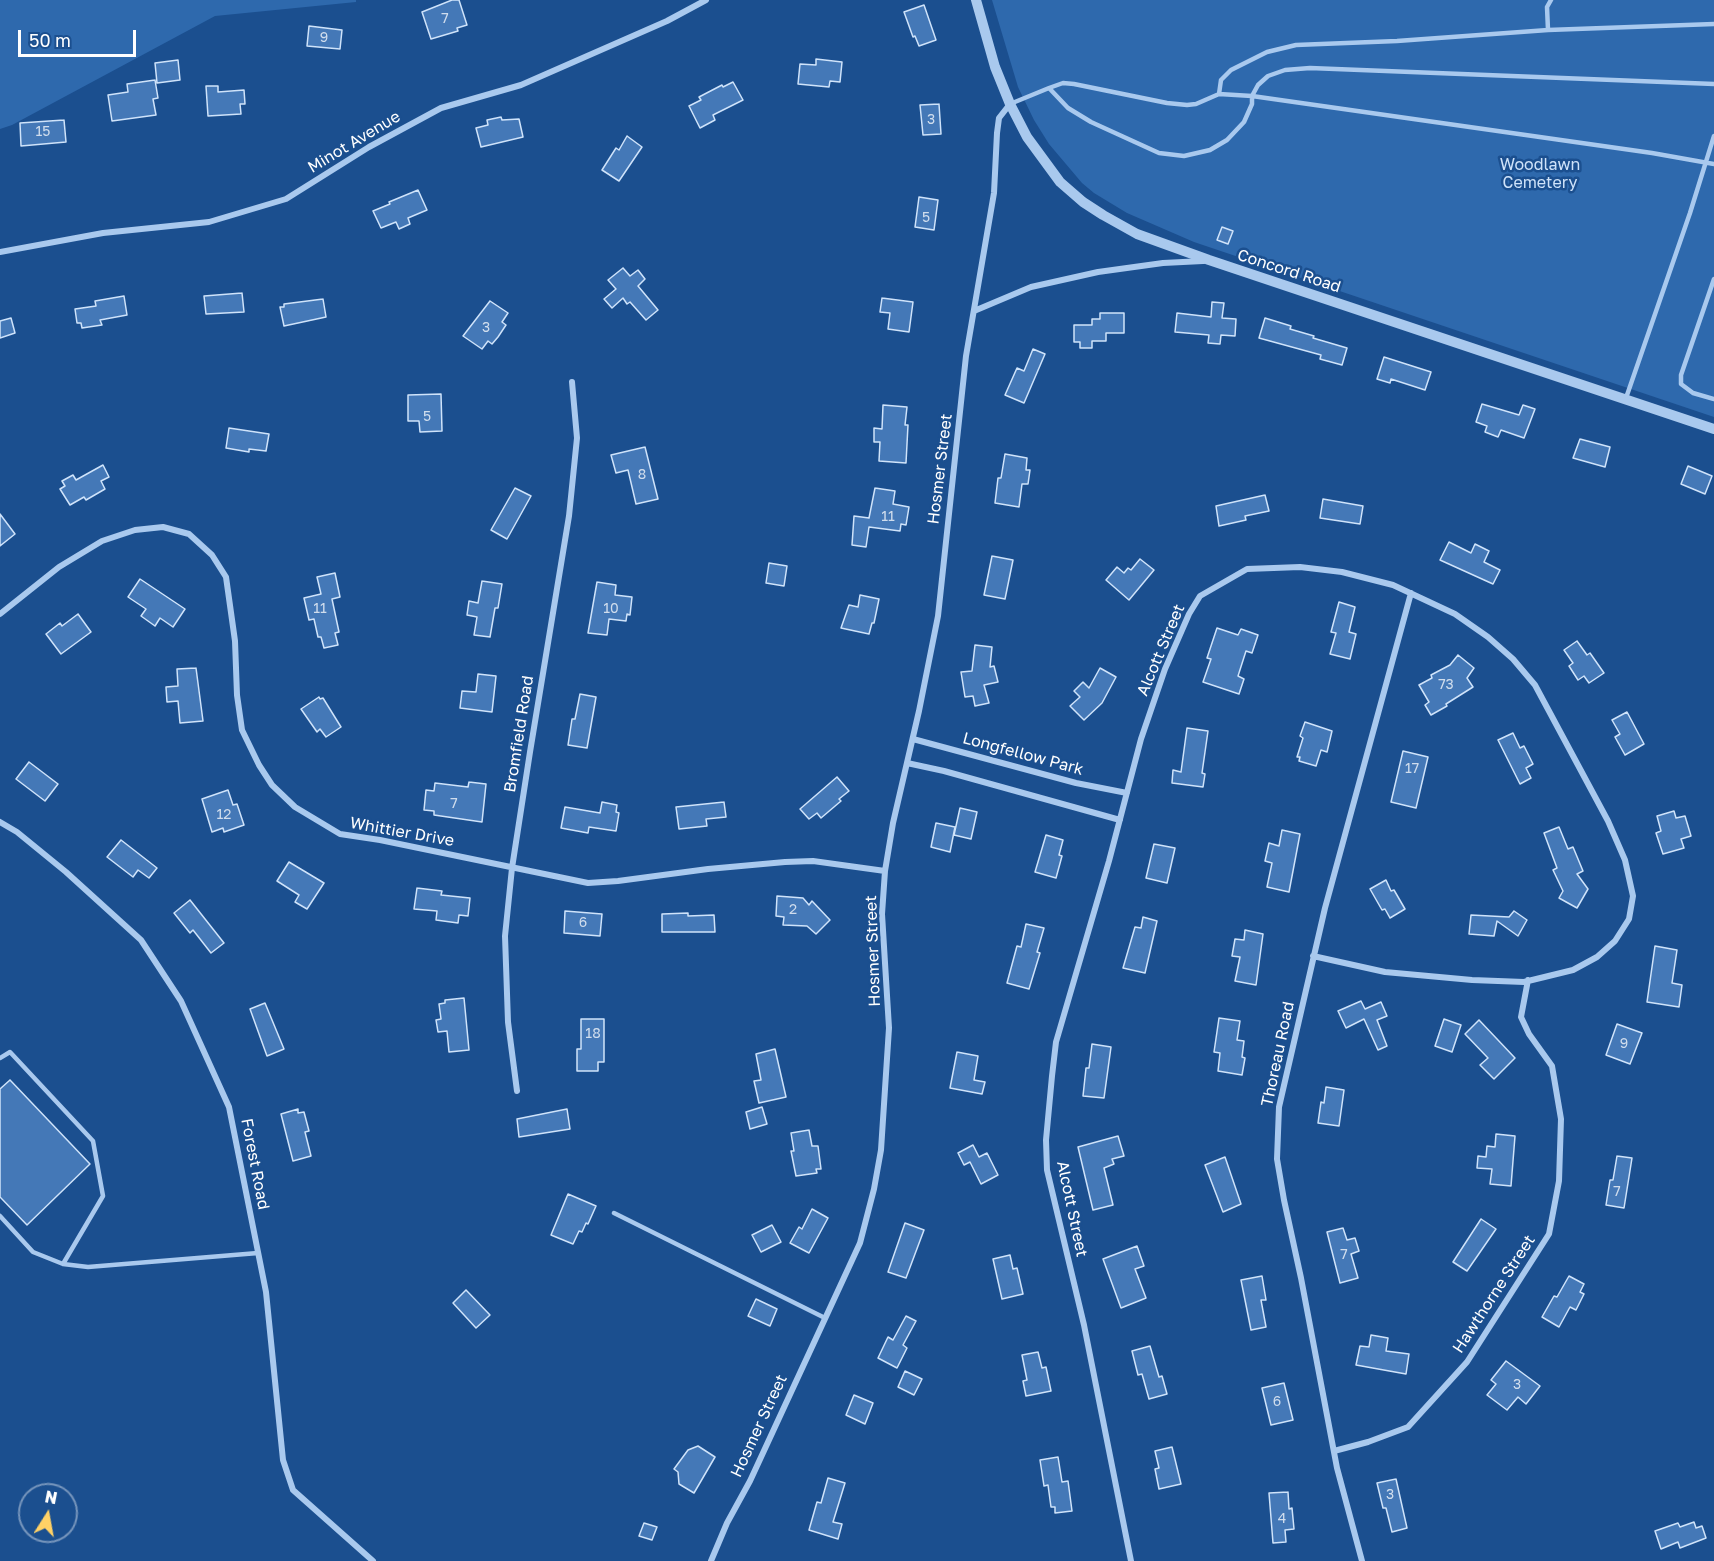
<!DOCTYPE html>
<style>
body{margin:0}
#map{position:relative;width:1714px;height:1561px;overflow:hidden;background:#1b4f8f;font-family:"Golos Text",sans-serif}
canvas{display:block}
.north{position:absolute;left:18px;top:1483px;width:60px;height:60px;box-sizing:border-box;background:#1b4f8f;border:2px solid #7695bc;border-radius:50%;rotate:11deg;font-size:16px;font-weight:700;line-height:24px;text-align:center;color:#fff}
.north::after{content:'';display:block;margin:auto;width:21px;height:27px;background:#ffd166;clip-path:polygon(50% 0,100% 100%,50% 72%,0 100%)}
.scale{position:absolute;left:18px;top:30px;width:118px;height:27px;box-sizing:border-box;border:3px solid #fff;border-top:0;padding-left:8px;font-size:18px;line-height:21px;white-space:nowrap;color:#fff;-webkit-text-stroke:4px #1b4f8f;paint-order:stroke}
</style>
<div id="map">
<canvas width="1714" height="1561"></canvas>
<div class="north">N</div>
<div class="scale">50 m</div>
</div>
<script>
const c = document.querySelector('canvas').getContext('2d');
c.lineJoin = 'round';
function fill(path, color) {
  c.fillStyle = color;
  c.fill(path, 'evenodd');
}
function toPath(rows) {
  const path = new Path2D();
  for (const r of rows) {
    path.moveTo(r[0], r[1]);
    for (let i = 2; i < r.length; i += 2) path.lineTo(r[i], r[i + 1]);
  }
  return path;
}
function strokePath(path, color, width, dash) {
  c.strokeStyle = color;
  c.lineWidth = width;
  c.lineCap = dash ? 'butt' : 'round';
  c.setLineDash(dash || []);
  c.stroke(path);
}
function write(font, color, halo, rows, align = 'center') {
  c.font = font + ' "Golos Text",sans-serif';
  c.lineWidth = 5;
  c.setLineDash([]);
  c.textBaseline = 'middle';
  c.strokeStyle = halo;
  c.fillStyle = color;
  for (const [text, x, y, turn = 0] of rows) {
    c.save();
    c.translate(x, y);
    c.rotate((+turn || 0) * Math.PI / 180);
    c.textAlign = isNaN(turn) ? turn : align;
    if (halo) c.strokeText(text, 0, 0);
    c.fillText(text, 0, 0);
    c.restore();
  }
}
const green = toPath([
 [0,0,356,0,356,2,215,16,12,125,0,129],
 [992,0,1714,0,1714,417,1194,242,1127,213,1094,193,1082,183,1049,144,1034,120,1018,87]
]);
const building = toPath([
 [452,0,459,0,467,25,457,28,458,31,431,39,422,12,452,0],
 [924,5,936,40,919,46,915,36,913,37,904,12,924,5],
 [309,26,342,30,340,49,307,46,309,26],
 [816,59,842,62,840,82,830,81,829,87,798,84,800,64,816,65,816,59],
 [178,60,180,80,157,83,155,63,178,60],
 [155,80,158,98,153,99,156,115,112,121,108,95,128,92,127,84,155,80],
 [733,82,743,100,713,115,715,120,700,128,689,106,701,100,699,97,722,85,723,87,733,82],
 [206,86,218,86,218,92,244,90,245,104,240,104,241,114,208,116,206,86],
 [939,104,941,134,923,135,920,105,939,104],
 [501,117,502,120,519,119,523,137,481,147,476,128,488,125,487,120,501,117],
 [64,120,66,142,21,146,20,123,64,120],
 [627,136,642,147,619,181,602,170,616,148,619,150,627,136],
 [418,190,427,210,408,218,410,224,399,229,396,222,381,228,373,211,390,204,389,202,418,190],
 [919,197,938,200,934,230,915,227,919,197],
 [1222,227,1233,231,1228,244,1217,240,1222,227],
 [623,268,630,276,638,270,645,279,638,286,658,310,646,320,630,302,627,304,623,298,612,308,604,299,616,289,608,280,623,268],
 [242,293,244,312,206,314,204,296,242,293],
 [124,296,127,315,100,320,102,325,82,328,81,323,77,323,75,309,96,306,95,301,124,296],
 [882,298,913,302,909,332,888,329,890,313,880,312,882,298],
 [323,299,326,317,284,326,280,307,284,307,284,304,323,299],
 [490,301,508,313,502,322,506,325,498,337,492,344,488,341,482,349,463,336,490,301],
 [1212,302,1224,303,1222,318,1236,319,1235,336,1221,335,1220,344,1208,343,1209,335,1175,332,1177,313,1211,317,1212,302],
 [1100,313,1124,313,1124,333,1106,333,1106,341,1092,341,1092,348,1080,348,1080,342,1074,342,1074,325,1092,325,1092,319,1100,319,1100,313],
 [11,318,15,333,0,338,0,321,11,318],
 [1265,318,1291,326,1290,329,1314,336,1313,338,1347,348,1342,365,1320,359,1321,355,1259,338,1265,318],
 [1033,349,1045,354,1024,403,1005,395,1017,368,1024,371,1033,349],
 [1384,357,1431,372,1425,390,1391,379,1390,383,1377,379,1384,357],
 [441,394,442,431,420,432,419,421,408,421,408,395,441,394],
 [1482,404,1519,415,1523,405,1535,409,1524,438,1501,430,1498,437,1485,432,1487,426,1476,422,1482,404],
 [883,405,907,407,905,425,908,425,906,463,879,461,880,442,874,442,874,428,882,429,883,405],
 [229,428,269,434,266,451,249,449,249,452,226,448,229,428],
 [1580,439,1610,447,1605,467,1573,458,1580,439],
 [645,447,658,499,636,504,628,470,616,473,611,455,645,447],
 [1005,454,1027,458,1026,470,1030,470,1028,484,1022,484,1019,507,995,503,998,478,1001,478,1005,454],
 [103,465,109,477,101,481,105,489,86,500,84,497,70,505,60,489,65,486,62,481,73,475,76,480,103,465],
 [1688,466,1712,476,1705,494,1681,484,1688,466],
 [515,488,531,496,507,539,491,530,515,488],
 [875,488,895,491,893,504,909,507,906,525,901,524,900,531,869,527,866,547,852,545,854,516,869,518,875,488],
 [1265,495,1269,511,1245,516,1246,520,1219,526,1216,506,1265,495],
 [1323,499,1363,506,1360,524,1320,518,1323,499],
 [0,514,15,534,0,546,0,514],
 [1449,542,1471,553,1475,544,1489,551,1484,562,1500,570,1493,584,1440,560,1449,542],
 [992,556,1013,560,1005,599,984,595,992,556],
 [1140,559,1154,570,1129,600,1106,580,1117,567,1124,573,1128,568,1131,570,1140,559],
 [769,563,787,566,784,586,766,583,769,563],
 [335,573,340,597,332,599,339,632,335,633,338,645,324,648,321,637,318,637,314,619,309,620,304,598,321,594,317,577,335,573],
 [140,579,185,609,173,627,160,618,155,626,141,616,146,609,128,597,140,579],
 [482,581,502,584,498,608,495,608,490,637,474,635,477,617,467,615,469,601,478,603,482,581],
 [597,582,616,585,615,595,632,597,630,615,627,614,626,621,609,619,607,635,588,633,597,582],
 [860,595,879,599,874,623,872,623,869,634,841,628,849,605,858,607,860,595],
 [1339,602,1355,607,1349,632,1356,634,1350,659,1330,654,1336,633,1331,632,1339,602],
 [78,614,91,632,61,654,46,634,60,623,62,626,78,614],
 [1217,628,1238,635,1241,629,1258,635,1252,653,1246,651,1238,676,1244,679,1239,694,1203,682,1211,659,1207,658,1217,628],
 [1577,641,1587,655,1590,653,1604,673,1589,683,1584,676,1578,680,1569,666,1573,663,1564,650,1577,641],
 [975,645,992,647,990,667,994,666,998,682,984,685,989,703,975,706,973,696,965,697,961,672,972,671,975,645],
 [1458,655,1474,668,1467,678,1473,687,1446,704,1447,706,1431,715,1425,705,1429,702,1419,685,1432,678,1431,675,1450,665,1458,655],
 [196,668,203,721,180,723,178,701,167,702,166,687,178,686,177,669,196,668],
 [1100,668,1116,677,1102,703,1084,720,1070,706,1080,697,1074,691,1083,682,1089,688,1100,668],
 [478,674,496,676,492,712,460,708,462,691,476,692,478,674],
 [580,694,596,697,587,748,568,745,572,719,575,719,580,694],
 [319,697,320,699,323,698,341,727,326,737,320,729,317,732,301,709,319,697],
 [1627,712,1644,744,1625,755,1615,737,1620,734,1612,720,1627,712],
 [1305,722,1332,731,1327,752,1321,750,1316,766,1299,761,1300,757,1297,757,1303,738,1300,736,1305,722],
 [1187,728,1208,731,1202,773,1205,774,1203,787,1172,783,1173,770,1181,772,1187,728],
 [1513,733,1520,748,1524,746,1533,764,1526,768,1531,778,1520,784,1498,740,1513,733],
 [1403,751,1428,757,1416,808,1391,802,1403,751],
 [29,762,58,784,45,801,16,779,29,762],
 [837,777,849,791,839,799,841,801,821,818,817,813,809,819,800,809,837,777],
 [469,782,486,784,482,822,434,815,434,811,424,810,426,790,434,791,435,783,468,787,469,782],
 [228,790,233,805,237,804,244,825,224,832,223,828,212,832,202,799,228,790],
 [602,802,617,805,616,812,619,813,616,831,589,827,588,833,561,828,565,807,600,813,602,802],
 [724,802,726,817,706,819,707,826,679,829,676,807,724,802],
 [960,808,977,812,971,839,954,835,960,808],
 [1674,811,1676,818,1685,816,1691,836,1681,839,1684,848,1663,854,1656,833,1661,831,1657,816,1674,811],
 [936,823,955,827,950,852,931,847,936,823],
 [1559,827,1568,849,1573,847,1583,871,1577,874,1588,889,1577,908,1559,898,1563,891,1553,870,1557,868,1544,833,1559,827],
 [1282,830,1300,834,1289,892,1267,887,1272,863,1265,861,1269,843,1279,846,1282,830],
 [1046,835,1063,840,1059,855,1062,856,1056,878,1035,872,1046,835],
 [121,840,157,868,149,878,138,870,133,877,107,857,121,840],
 [1154,844,1175,848,1167,883,1146,878,1154,844],
 [289,862,324,883,307,909,295,902,299,895,277,881,289,862],
 [1386,880,1391,891,1394,890,1405,909,1390,918,1385,909,1382,910,1370,889,1386,880],
 [417,888,442,891,441,895,470,898,468,916,459,915,458,923,436,920,437,911,414,909,417,888],
 [777,896,803,898,809,905,812,901,830,920,816,934,807,926,783,925,784,917,776,916,777,896],
 [190,900,224,943,211,953,193,930,190,933,174,913,190,900],
 [565,911,602,914,600,936,564,933,565,911],
 [1514,911,1527,920,1518,936,1497,921,1494,936,1469,934,1471,915,1509,917,1514,911],
 [688,913,688,916,714,915,715,932,662,932,662,914,688,913],
 [1143,917,1157,921,1145,973,1123,968,1135,927,1141,928,1143,917],
 [1026,924,1044,928,1037,952,1040,953,1029,989,1007,983,1017,946,1021,947,1026,924],
 [1245,930,1263,934,1256,985,1235,981,1240,957,1232,956,1235,939,1244,940,1245,930],
 [1655,946,1677,950,1672,983,1682,985,1679,1007,1647,1002,1655,946],
 [464,998,469,1050,449,1052,447,1031,438,1032,436,1020,441,1019,439,1004,445,1003,445,1000,464,998],
 [1361,1001,1365,1009,1381,1002,1387,1016,1377,1020,1387,1046,1378,1050,1364,1019,1346,1028,1338,1011,1361,1001],
 [265,1003,284,1049,267,1056,250,1009,265,1003],
 [1219,1018,1240,1021,1237,1040,1244,1041,1242,1057,1245,1058,1242,1075,1218,1071,1220,1053,1214,1052,1219,1018],
 [581,1019,604,1019,604,1062,598,1062,598,1071,577,1071,577,1049,581,1049,581,1019],
 [1444,1019,1461,1025,1452,1052,1435,1046,1444,1019],
 [1479,1020,1515,1058,1494,1079,1480,1065,1488,1058,1465,1034,1479,1020],
 [1617,1024,1642,1033,1630,1064,1606,1055,1617,1024],
 [1092,1044,1111,1047,1104,1098,1083,1096,1086,1068,1089,1068,1092,1044],
 [775,1049,786,1097,759,1103,754,1081,761,1080,756,1054,775,1049],
 [957,1052,978,1056,974,1080,985,1082,982,1094,950,1088,957,1052],
 [10,1080,90,1164,27,1225,0,1197,0,1089,10,1080],
 [1326,1087,1344,1090,1339,1126,1318,1123,1321,1102,1324,1103,1326,1087],
 [762,1107,767,1124,750,1129,746,1112,762,1107],
 [298,1109,298,1113,304,1112,309,1131,305,1132,311,1156,293,1161,281,1114,298,1109],
 [567,1109,570,1129,519,1137,517,1119,567,1109],
 [809,1130,812,1146,818,1146,821,1169,816,1169,817,1173,796,1176,791,1151,794,1151,791,1133,809,1130],
 [1496,1134,1515,1136,1511,1186,1490,1184,1492,1169,1477,1168,1478,1156,1486,1157,1487,1146,1495,1147,1496,1134],
 [1118,1136,1124,1156,1112,1159,1114,1164,1104,1168,1113,1205,1093,1210,1078,1147,1118,1136],
 [973,1145,979,1157,987,1153,998,1175,981,1184,970,1162,964,1165,958,1153,973,1145],
 [1617,1156,1632,1158,1624,1208,1606,1205,1610,1180,1613,1180,1617,1156],
 [1225,1157,1241,1204,1223,1212,1205,1165,1225,1157],
 [568,1194,596,1206,588,1224,586,1223,582,1232,579,1231,573,1244,551,1235,568,1194],
 [812,1209,828,1218,809,1253,790,1243,799,1227,802,1229,812,1209],
 [1481,1219,1496,1229,1467,1271,1453,1262,1481,1219],
 [905,1223,924,1230,906,1278,888,1272,905,1223],
 [772,1225,781,1242,761,1252,752,1235,772,1225],
 [1343,1228,1347,1240,1355,1238,1359,1251,1351,1254,1358,1278,1340,1283,1327,1232,1343,1228],
 [1137,1246,1144,1266,1135,1269,1146,1298,1121,1308,1103,1259,1137,1246],
 [1010,1255,1013,1269,1017,1268,1023,1294,1002,1299,993,1259,1010,1255],
 [1262,1276,1266,1300,1261,1300,1266,1327,1251,1330,1241,1280,1262,1276],
 [1569,1276,1584,1284,1580,1292,1584,1294,1576,1310,1570,1307,1559,1327,1542,1317,1554,1296,1557,1297,1569,1276],
 [466,1290,490,1315,476,1328,453,1303,466,1290],
 [756,1299,777,1309,770,1326,748,1316,756,1299],
 [906,1316,916,1321,903,1345,907,1348,897,1368,878,1358,888,1337,893,1340,906,1316],
 [1371,1335,1388,1338,1386,1351,1409,1354,1406,1374,1356,1365,1360,1346,1369,1347,1371,1335],
 [1150,1346,1159,1377,1162,1376,1167,1394,1149,1399,1142,1374,1138,1375,1132,1351,1150,1346],
 [1038,1352,1042,1368,1046,1367,1051,1391,1026,1396,1023,1381,1027,1380,1022,1355,1038,1352],
 [1506,1361,1540,1386,1526,1404,1518,1397,1507,1410,1487,1395,1496,1384,1491,1380,1506,1361],
 [905,1371,922,1379,914,1395,898,1387,905,1371],
 [1284,1383,1293,1420,1271,1425,1262,1388,1284,1383],
 [854,1395,873,1403,865,1424,846,1415,854,1395],
 [698,1446,715,1457,694,1493,679,1484,678,1472,674,1469,688,1450,698,1446],
 [1172,1447,1181,1484,1159,1489,1155,1469,1159,1468,1155,1451,1172,1447],
 [1058,1457,1062,1482,1068,1481,1072,1511,1055,1513,1055,1507,1051,1507,1048,1485,1044,1486,1040,1460,1058,1457],
 [828,1478,845,1483,833,1522,842,1524,838,1539,809,1530,817,1502,821,1503,828,1478],
 [1396,1479,1407,1528,1392,1532,1386,1508,1383,1508,1377,1483,1396,1479],
 [1288,1492,1289,1509,1292,1508,1294,1529,1285,1530,1286,1542,1273,1543,1269,1493,1288,1492],
 [1694,1522,1696,1528,1702,1526,1706,1538,1680,1548,1678,1542,1661,1549,1655,1531,1678,1523,1680,1527,1694,1522],
 [644,1523,657,1527,652,1540,639,1536,644,1523]
]);
const service = toPath([
 [1548,30,1547,7,1551,0],
 [1714,84,1310,68,1285,70,1268,76,1258,85,1252,96,1652,153,1714,164],
 [1219,94,1221,80,1231,70,1267,52,1296,45,1397,41,1548,30,1714,24],
 [1010,104,1049,88,1068,108,1091,122,1159,153,1184,156,1210,150,1227,140,1244,122,1252,104,1252,96,1219,94,1196,104,1187,105,1167,103,1074,84,1063,83,1049,88],
 [1714,279,1681,375,1681,384,1693,393,1714,399],
 [1626,398,1690,213,1714,136],
 [0,1058,10,1052,93,1141,103,1196,63,1264],
 [614,1213,825,1318],
 [0,1216,33,1252,63,1264,88,1267,258,1253]
]);
const minor = toPath([
 [0,252,103,233,209,222,286,199,369,147,441,108,521,85,667,21,706,0],
 [974,311,1031,287,1098,272,1163,263,1203,261],
 [0,614,59,567,102,541,135,530,163,527,189,534,212,555,226,577,235,641,237,695,242,730,259,765,272,785,295,807,340,834,380,840,588,883,618,881,708,869,785,862,813,861,885,871],
 [913,739,1076,783,1127,793],
 [907,763,944,771,1120,820],
 [0,822,17,832,66,872,141,940,181,1001,229,1107,266,1292,283,1460,293,1490,373,1561],
 [517,1091,508,1022,505,936,512,868,530,752,569,516,577,438,572,382],
 [1334,1451,1368,1442,1408,1427,1467,1362,1549,1234,1559,1181,1561,1119,1552,1066,1529,1034,1521,1017,1528,980],
 [711,1561,727,1523,750,1481,860,1243,874,1189,881,1150,889,1028,882,914,885,871,893,823,919,711,938,616,966,356,994,193,997,133,999,118,1010,104],
 [1131,1561,1084,1325,1047,1170,1046,1140,1052,1076,1056,1042,1109,861,1141,739,1165,669,1189,614,1200,596,1247,569,1300,567,1342,572,1393,585,1455,614,1488,637,1513,659,1535,685,1608,821,1625,860,1633,896,1629,919,1615,941,1597,957,1573,970,1524,982,1472,980,1385,972,1313,956],
 [1362,1561,1337,1468,1301,1278,1284,1200,1277,1159,1279,1107,1325,908,1411,593]
]);
const tertiary = toPath([
 [976,0,995,67,1010,104,1027,137,1060,182,1083,202,1103,215,1137,234,1209,260,1714,429]
]);
const numberNames = [
 ["7",445,19],
 ["9",324,38],
 ["3",931,120],
 ["15",43,132],
 ["5",926,218],
 ["3",486,328],
 ["5",427,417],
 ["8",642,475],
 ["11",888,517],
 ["11",320,609],
 ["10",611,609],
 ["73",1446,685],
 ["17",1412,769],
 ["7",454,804],
 ["12",224,815],
 ["2",793,910],
 ["6",583,923],
 ["18",593,1034],
 ["9",1624,1044],
 ["7",1617,1192],
 ["7",1344,1255],
 ["3",1517,1385],
 ["6",1277,1402],
 ["3",1390,1495],
 ["4",1282,1519]
];
const streetNames = [
 ["Minot Avenue",354,142,-31],
 ["Concord Road",1289,271,18],
 ["Hosmer Street",940,469,-83],
 ["Alcott Street",1161,650,-67],
 ["Bromfield Road",519,734,-81],
 ["Longfellow Park",1023,754,15],
 ["Whittier Drive",402,832,10],
 ["Hosmer Street",873,951,-92],
 ["Thoreau Road",1278,1054,-78],
 ["Forest Road",255,1164,79],
 ["Alcott Street",1072,1209,78],
 ["Hawthorne Street",1494,1294,-57],
 ["Hosmer Street",759,1426,-65]
];
const parkNames = [
 ["Woodlawn",1540,165],
 ["Cemetery",1540,183]
];
fill(green, '#2e69ad');
fill(building, '#4478b7');
strokePath(building, '#cfe3fa', 1.5);
strokePath(service, '#a9c9ee', 4.5);
strokePath(minor, '#a9c9ee', 6);
strokePath(tertiary, '#a9c9ee', 10);
write('14px', '#d0dded', null, numberNames);
write('16px', '#fff', '#1b4f8f', streetNames);
write('16px', '#cfe3fa', '#1b4f8f', parkNames);
</script>
